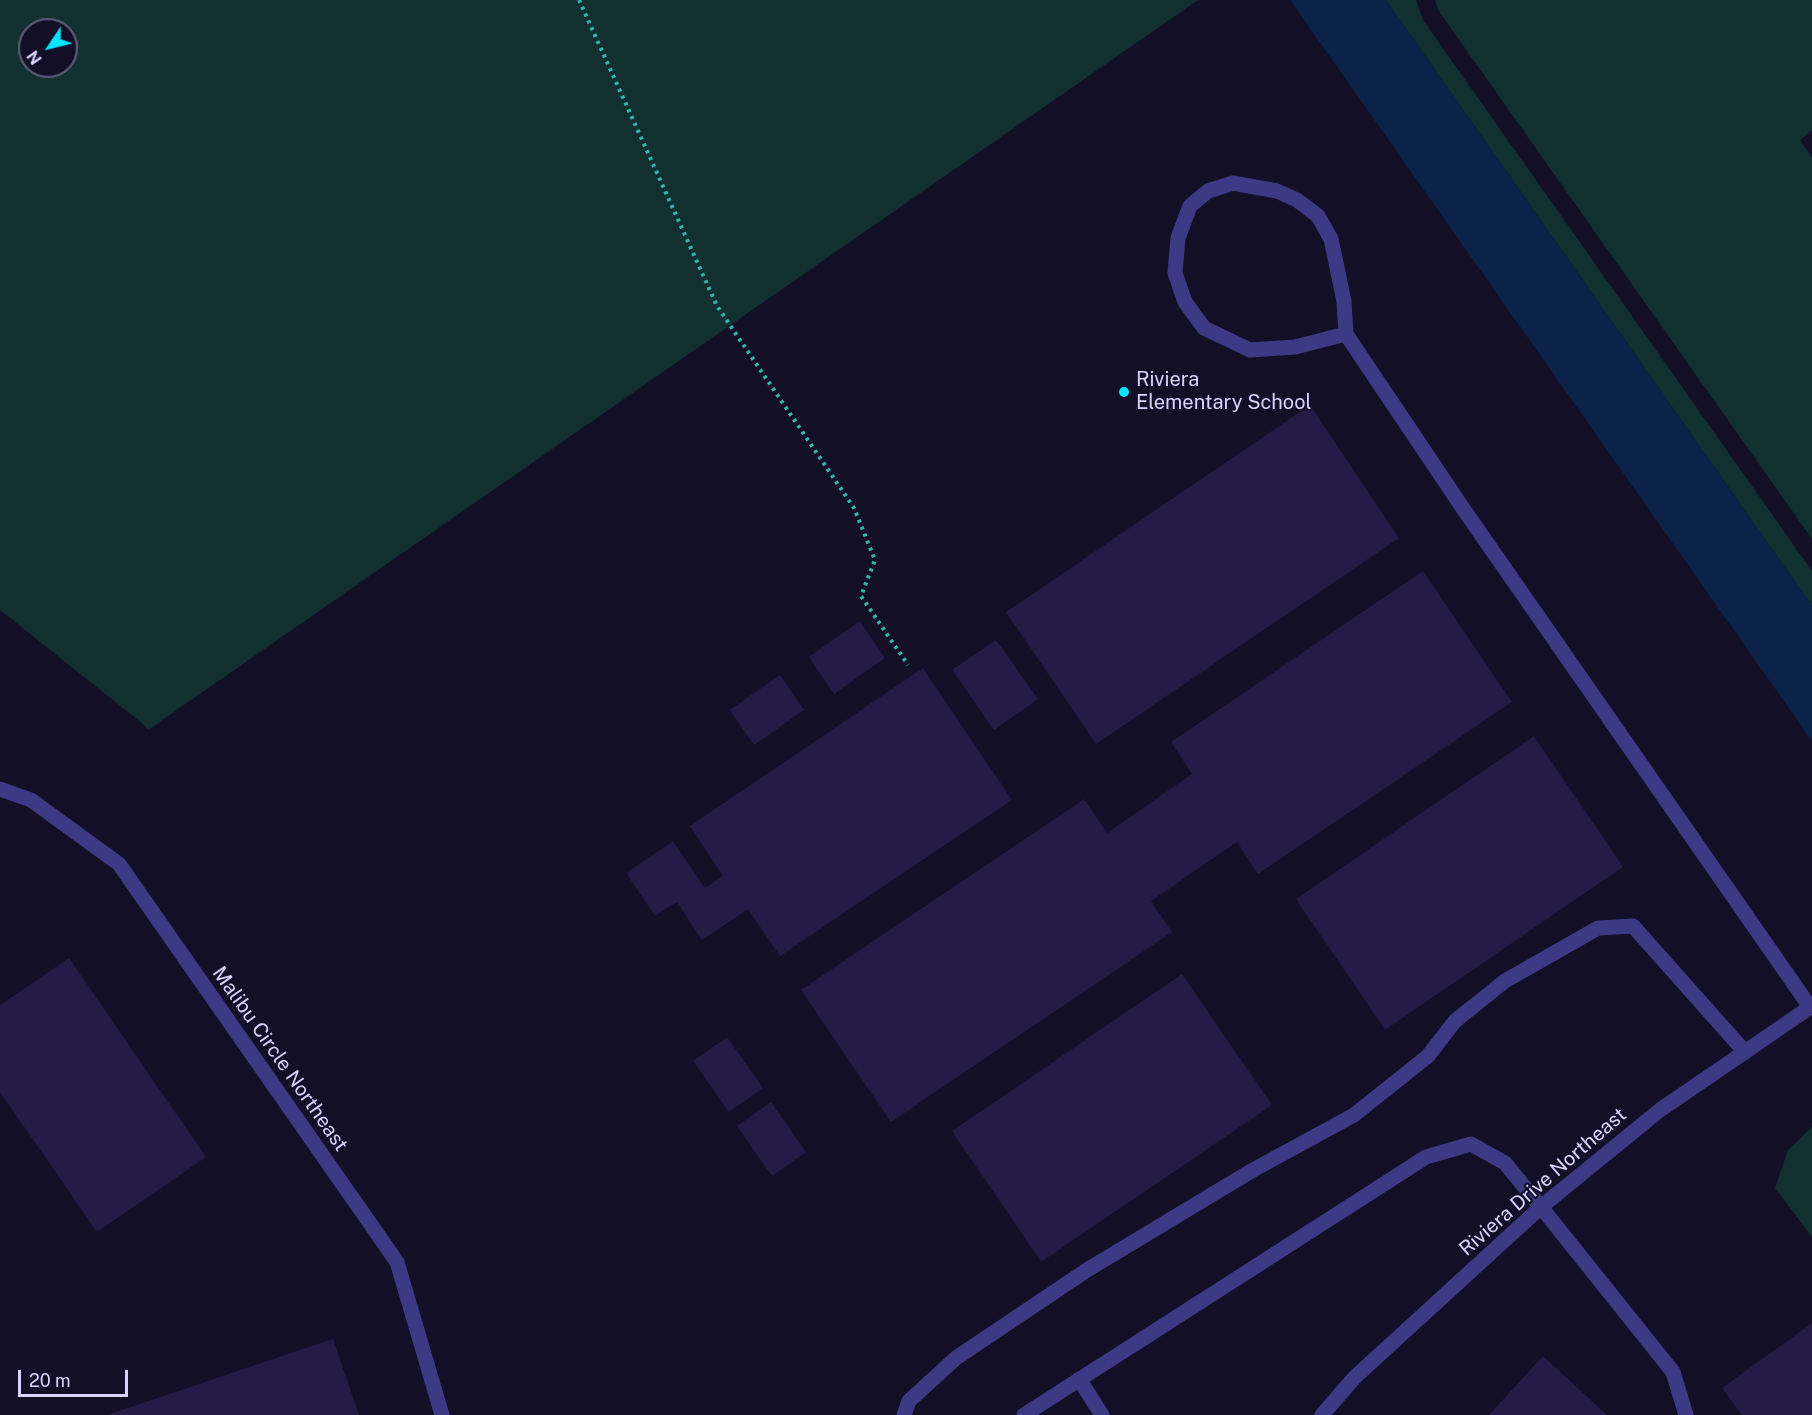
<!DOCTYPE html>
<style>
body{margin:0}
#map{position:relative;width:1812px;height:1415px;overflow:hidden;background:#130f26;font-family:"Public Sans",sans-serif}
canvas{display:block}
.north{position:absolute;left:18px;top:18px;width:60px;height:60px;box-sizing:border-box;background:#130f26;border:2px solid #625e7d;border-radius:50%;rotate:235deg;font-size:16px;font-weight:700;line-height:24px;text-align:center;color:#d9d4ff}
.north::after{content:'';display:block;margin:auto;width:21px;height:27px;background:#00e5ff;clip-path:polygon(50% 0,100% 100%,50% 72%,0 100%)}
.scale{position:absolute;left:18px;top:1370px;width:110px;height:27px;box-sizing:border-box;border:3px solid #d9d4ff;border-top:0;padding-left:8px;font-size:18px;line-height:21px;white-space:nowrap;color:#d9d4ff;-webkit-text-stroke:4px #130f26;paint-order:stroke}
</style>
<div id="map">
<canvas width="1812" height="1415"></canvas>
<div class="north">N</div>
<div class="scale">20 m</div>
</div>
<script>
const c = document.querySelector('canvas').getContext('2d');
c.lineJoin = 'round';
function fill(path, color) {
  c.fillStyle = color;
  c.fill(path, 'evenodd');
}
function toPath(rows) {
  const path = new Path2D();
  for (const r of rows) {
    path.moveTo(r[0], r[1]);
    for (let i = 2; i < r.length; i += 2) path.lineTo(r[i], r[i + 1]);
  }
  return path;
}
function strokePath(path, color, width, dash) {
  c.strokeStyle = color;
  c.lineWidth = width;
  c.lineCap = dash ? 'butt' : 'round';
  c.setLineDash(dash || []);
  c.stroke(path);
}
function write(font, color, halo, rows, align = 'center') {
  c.font = font + ' "Public Sans",sans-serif';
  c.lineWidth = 4.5;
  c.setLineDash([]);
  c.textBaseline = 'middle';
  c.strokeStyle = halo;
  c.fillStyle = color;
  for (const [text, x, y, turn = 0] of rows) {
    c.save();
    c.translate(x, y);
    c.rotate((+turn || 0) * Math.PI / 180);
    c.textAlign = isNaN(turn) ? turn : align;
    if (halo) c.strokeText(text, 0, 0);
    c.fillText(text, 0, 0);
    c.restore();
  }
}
const green = toPath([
 [0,0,1198,0,148,730,143,724,0,610],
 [30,30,66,30,66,66,30,66],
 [1386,0,1416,0,1423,20,1812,571,1812,606],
 [1435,0,1812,0,1812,130,1800,140,1812,157,1812,539,1438,10],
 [1812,1127,1812,1237,1775,1188,1788,1150]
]);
const water = toPath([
 [1290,0,1386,0,1812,606,1812,741]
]);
const building = toPath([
 [1310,405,1399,538,1096,744,1006,612],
 [1423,571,1512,702,1258,874,1237,842,1151,901,1172,932,891,1122,801,990,1084,799,1107,833,1192,774,1171,742],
 [860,621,885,658,834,694,809,657],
 [996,640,1038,699,994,730,952,670],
 [923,668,1012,800,780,956,748,909,702,940,677,902,655,916,626,873,673,841,705,888,723,876,690,826],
 [780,675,804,710,754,745,730,710],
 [1534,736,1623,867,1385,1030,1296,899],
 [69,958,206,1157,97,1232,0,1092,0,1005],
 [1182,974,1272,1105,1041,1262,952,1131],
 [727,1037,763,1088,729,1112,693,1061],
 [771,1102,806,1152,772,1176,737,1126],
 [1812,1323,1812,1415,1742,1415,1722,1388],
 [333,1339,359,1415,107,1415],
 [1543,1356,1607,1415,1489,1415]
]);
const path = toPath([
 [579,0,717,306,854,508,875,560,861,596,908,665]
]);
const service = toPath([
 [1346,334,1295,347,1250,350,1204,328,1185,302,1175,273,1178,238,1190,206,1208,191,1233,183,1277,191,1297,200,1318,216,1331,239,1344,301,1346,334,1462,507,1810,1007],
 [1079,1379,1102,1415],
 [904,1415,909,1401,956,1358,1087,1270,1253,1170,1354,1115,1428,1056,1455,1021,1505,981,1598,928,1633,926,1745,1052],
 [1024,1415,1426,1157,1471,1144,1505,1163,1541,1207]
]);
const minor = toPath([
 [0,789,31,800,119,864,397,1262,442,1415],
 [1541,1207,1673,1372,1686,1415]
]);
const tertiary = toPath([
 [1322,1415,1355,1377,1541,1207,1660,1110,1812,1006]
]);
const markers = [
 [1124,392,6,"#00e5ff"]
];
const poiNames = [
 ["Riviera",1136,380],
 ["Elementary School",1136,403]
];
const streetNames = [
 ["Malibu Circle Northeast",280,1059,55],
 ["Riviera Drive Northeast",1543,1182,-41]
];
fill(green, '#12302f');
fill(water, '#0c2248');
fill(building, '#241b47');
strokePath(path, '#2fb8b0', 4, [3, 4.5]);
strokePath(service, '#3d3a85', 15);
strokePath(minor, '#3d3a85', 15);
strokePath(tertiary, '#3d3a85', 15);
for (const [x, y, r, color] of markers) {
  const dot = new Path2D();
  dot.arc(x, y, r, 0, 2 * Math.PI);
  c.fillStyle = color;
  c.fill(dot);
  strokePath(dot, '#130f26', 2);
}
write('20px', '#d9d4ff', '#130f26', poiNames, 'left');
write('20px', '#d9d4ff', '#130f26', streetNames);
</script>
